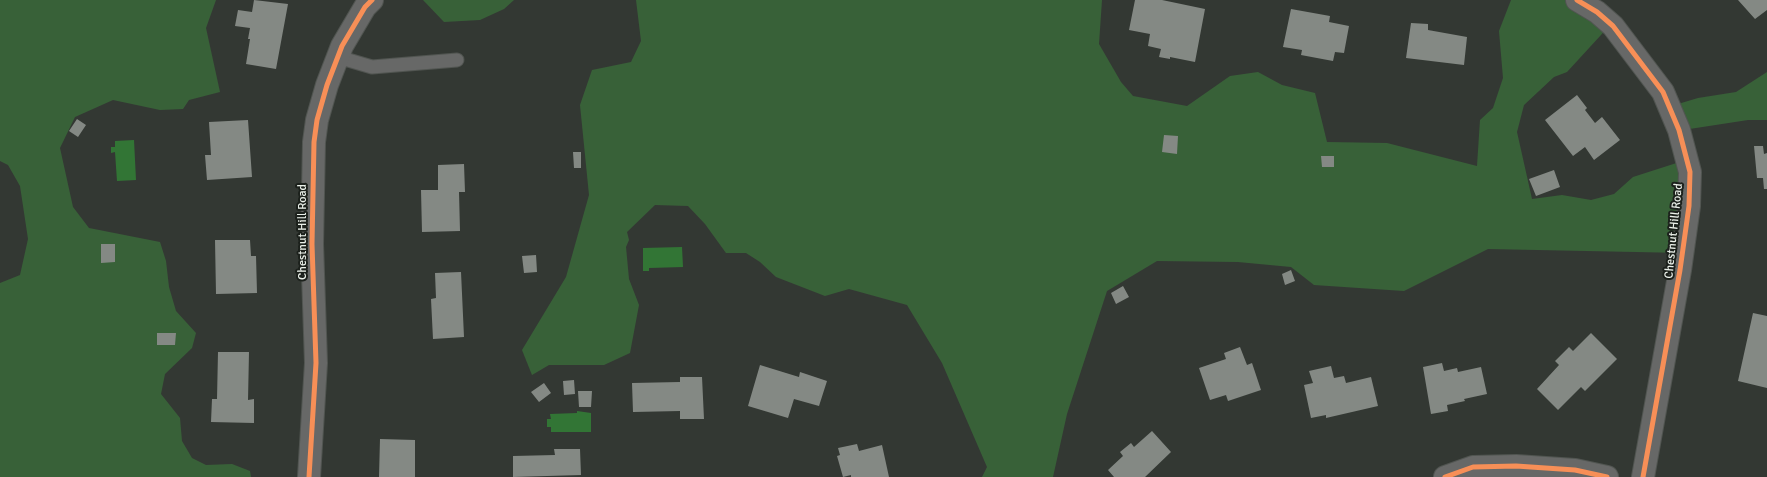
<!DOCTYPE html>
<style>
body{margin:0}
canvas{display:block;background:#333833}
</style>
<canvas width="1767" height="477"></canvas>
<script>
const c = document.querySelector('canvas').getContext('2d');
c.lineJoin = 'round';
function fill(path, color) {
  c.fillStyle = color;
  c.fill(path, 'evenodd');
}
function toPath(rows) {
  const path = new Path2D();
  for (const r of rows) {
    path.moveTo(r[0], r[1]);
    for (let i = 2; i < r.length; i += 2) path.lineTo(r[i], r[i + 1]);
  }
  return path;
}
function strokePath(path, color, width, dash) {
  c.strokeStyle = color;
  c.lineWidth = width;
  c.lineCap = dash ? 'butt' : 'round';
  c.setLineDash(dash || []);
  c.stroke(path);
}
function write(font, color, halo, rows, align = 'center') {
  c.font = font + ' Signika,sans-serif';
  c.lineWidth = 4;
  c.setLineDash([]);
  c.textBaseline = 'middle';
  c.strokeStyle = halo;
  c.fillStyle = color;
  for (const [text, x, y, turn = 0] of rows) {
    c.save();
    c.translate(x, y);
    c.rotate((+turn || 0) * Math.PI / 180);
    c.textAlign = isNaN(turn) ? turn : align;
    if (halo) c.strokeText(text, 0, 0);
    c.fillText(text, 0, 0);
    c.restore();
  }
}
const green = toPath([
 [0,0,216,0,206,28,220,92,189,100,183,109,160,110,113,100,75,117,60,148,73,207,89,228,160,242,166,261,169,287,176,311,196,333,192,348,165,374,161,394,180,418,182,441,192,458,206,465,232,464,250,471,251,477,0,477,0,283,20,275,28,239,20,186,8,165,0,161],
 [423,0,514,0,504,9,480,20,444,22],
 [636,0,1102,0,1099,44,1121,82,1133,96,1187,106,1230,76,1258,72,1282,85,1315,93,1327,142,1387,143,1477,166,1480,120,1493,108,1503,78,1499,31,1511,0,1581,0,1612,23,1567,72,1554,77,1524,105,1517,132,1532,199,1562,195,1591,200,1614,194,1633,177,1689,159,1685,253,1488,249,1404,291,1314,285,1291,267,1238,262,1157,261,1107,291,1067,414,1053,477,982,477,987,467,942,363,907,305,849,289,825,296,776,277,760,262,746,253,726,253,705,224,688,206,655,205,627,232,629,240,626,247,629,279,639,305,630,353,604,365,549,365,532,375,522,350,566,277,589,195,580,105,592,70,631,62,641,41],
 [1767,72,1767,120,1748,120,1683,130,1678,104,1698,98,1736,92]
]);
const water = toPath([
 [134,140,136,180,117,181,115,152,111,153,111,147,115,147,115,141],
 [682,247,683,267,649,268,649,271,643,271,643,248],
 [577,411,591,413,591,432,551,432,551,427,547,427,547,419,551,419,550,414,577,413]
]);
const building = toPath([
 [254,0,288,4,276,69,246,64,250,39,248,39,250,28,235,26,238,10,252,12],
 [1135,0,1162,0,1205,9,1195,62,1170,57,1170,59,1159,57,1161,49,1148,46,1150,34,1129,30],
 [1738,0,1767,0,1767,10,1755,19],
 [1291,9,1330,16,1329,22,1349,26,1344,53,1335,52,1333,61,1301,55,1302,50,1283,47],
 [1411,23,1428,24,1428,30,1467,37,1464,65,1406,58],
 [1577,95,1587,108,1585,110,1595,123,1602,117,1620,140,1594,160,1585,147,1573,156,1545,120],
 [77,119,86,125,78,137,69,131],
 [248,120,252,177,207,180,205,155,211,155,209,122],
 [1164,135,1178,136,1177,154,1162,152],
 [1754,146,1763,146,1764,154,1767,153,1767,189,1764,189,1763,178,1757,178],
 [573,152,581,152,581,168,574,168],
 [1321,156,1334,156,1334,167,1322,167],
 [464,164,465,192,459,192,460,231,422,232,421,190,438,190,438,165],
 [1554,170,1560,187,1536,196,1529,179],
 [215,240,250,240,251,256,256,256,257,293,216,294],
 [101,244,115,244,115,262,101,263],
 [536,255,537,272,524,273,522,256],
 [1291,270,1295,281,1285,285,1282,274],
 [461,272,464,337,433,339,431,299,436,298,435,273],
 [1123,286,1129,297,1116,304,1111,293],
 [1753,313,1767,316,1767,388,1738,381],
 [157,333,176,333,175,345,157,345],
 [1591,333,1617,359,1585,391,1581,387,1558,410,1537,389,1559,365,1555,361,1569,347,1573,351],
 [1240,347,1247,365,1252,363,1261,390,1228,401,1226,395,1210,400,1199,368,1226,359,1224,353],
 [218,352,249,352,248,400,254,399,254,423,211,422,212,399,217,399],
 [1442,363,1444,371,1457,368,1458,372,1481,367,1487,394,1464,399,1465,401,1447,405,1448,411,1431,414,1423,367],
 [760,365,799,377,800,372,827,381,819,406,794,399,788,418,748,406],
 [1331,366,1334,378,1344,376,1346,383,1371,377,1378,406,1326,418,1326,415,1311,418,1304,385,1313,383,1309,371],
 [680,377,702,377,704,419,680,419,680,411,633,412,632,383,680,382],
 [574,380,575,394,564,395,563,381],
 [544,383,551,393,539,402,531,392],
 [578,391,592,391,591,407,579,407],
 [1152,431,1171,452,1145,477,1114,477,1108,470,1123,456,1120,452,1131,443,1134,447],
 [380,439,415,440,415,477,379,477],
 [857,444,859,451,882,445,889,477,851,477,851,475,843,477,837,456,840,455,838,448],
 [554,449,580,449,581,475,513,477,513,456,555,455]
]);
const service = toPath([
 [338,57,372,67,457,60]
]);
const minor = toPath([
 [1577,0,1597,12,1613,26,1663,92,1679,130,1690,172,1689,206,1680,270,1643,477],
 [309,477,316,363,312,244,314,142,317,120,327,85,342,46,365,7,372,0],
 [1445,477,1473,467,1516,466,1575,470,1607,477]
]);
const cycleway = toPath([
 [1577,0,1597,12,1613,26,1663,92,1679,130,1690,172,1689,206,1680,270,1643,477],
 [309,477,316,363,312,244,314,142,317,120,327,85,342,46,365,7,372,0],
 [1445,477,1473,467,1516,466,1575,470,1607,477]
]);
const streetNames = [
 ["Chestnut Hill Road",1674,231,-84],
 ["Chestnut Hill Road",303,232,-90]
];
fill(green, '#386138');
fill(water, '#327535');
fill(building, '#848984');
strokePath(service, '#515551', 15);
strokePath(minor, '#515551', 24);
strokePath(service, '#676867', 13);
strokePath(minor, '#676867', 22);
strokePath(cycleway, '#f78f57', 5);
write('12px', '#ebf1ea', '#1c211c', streetNames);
</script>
